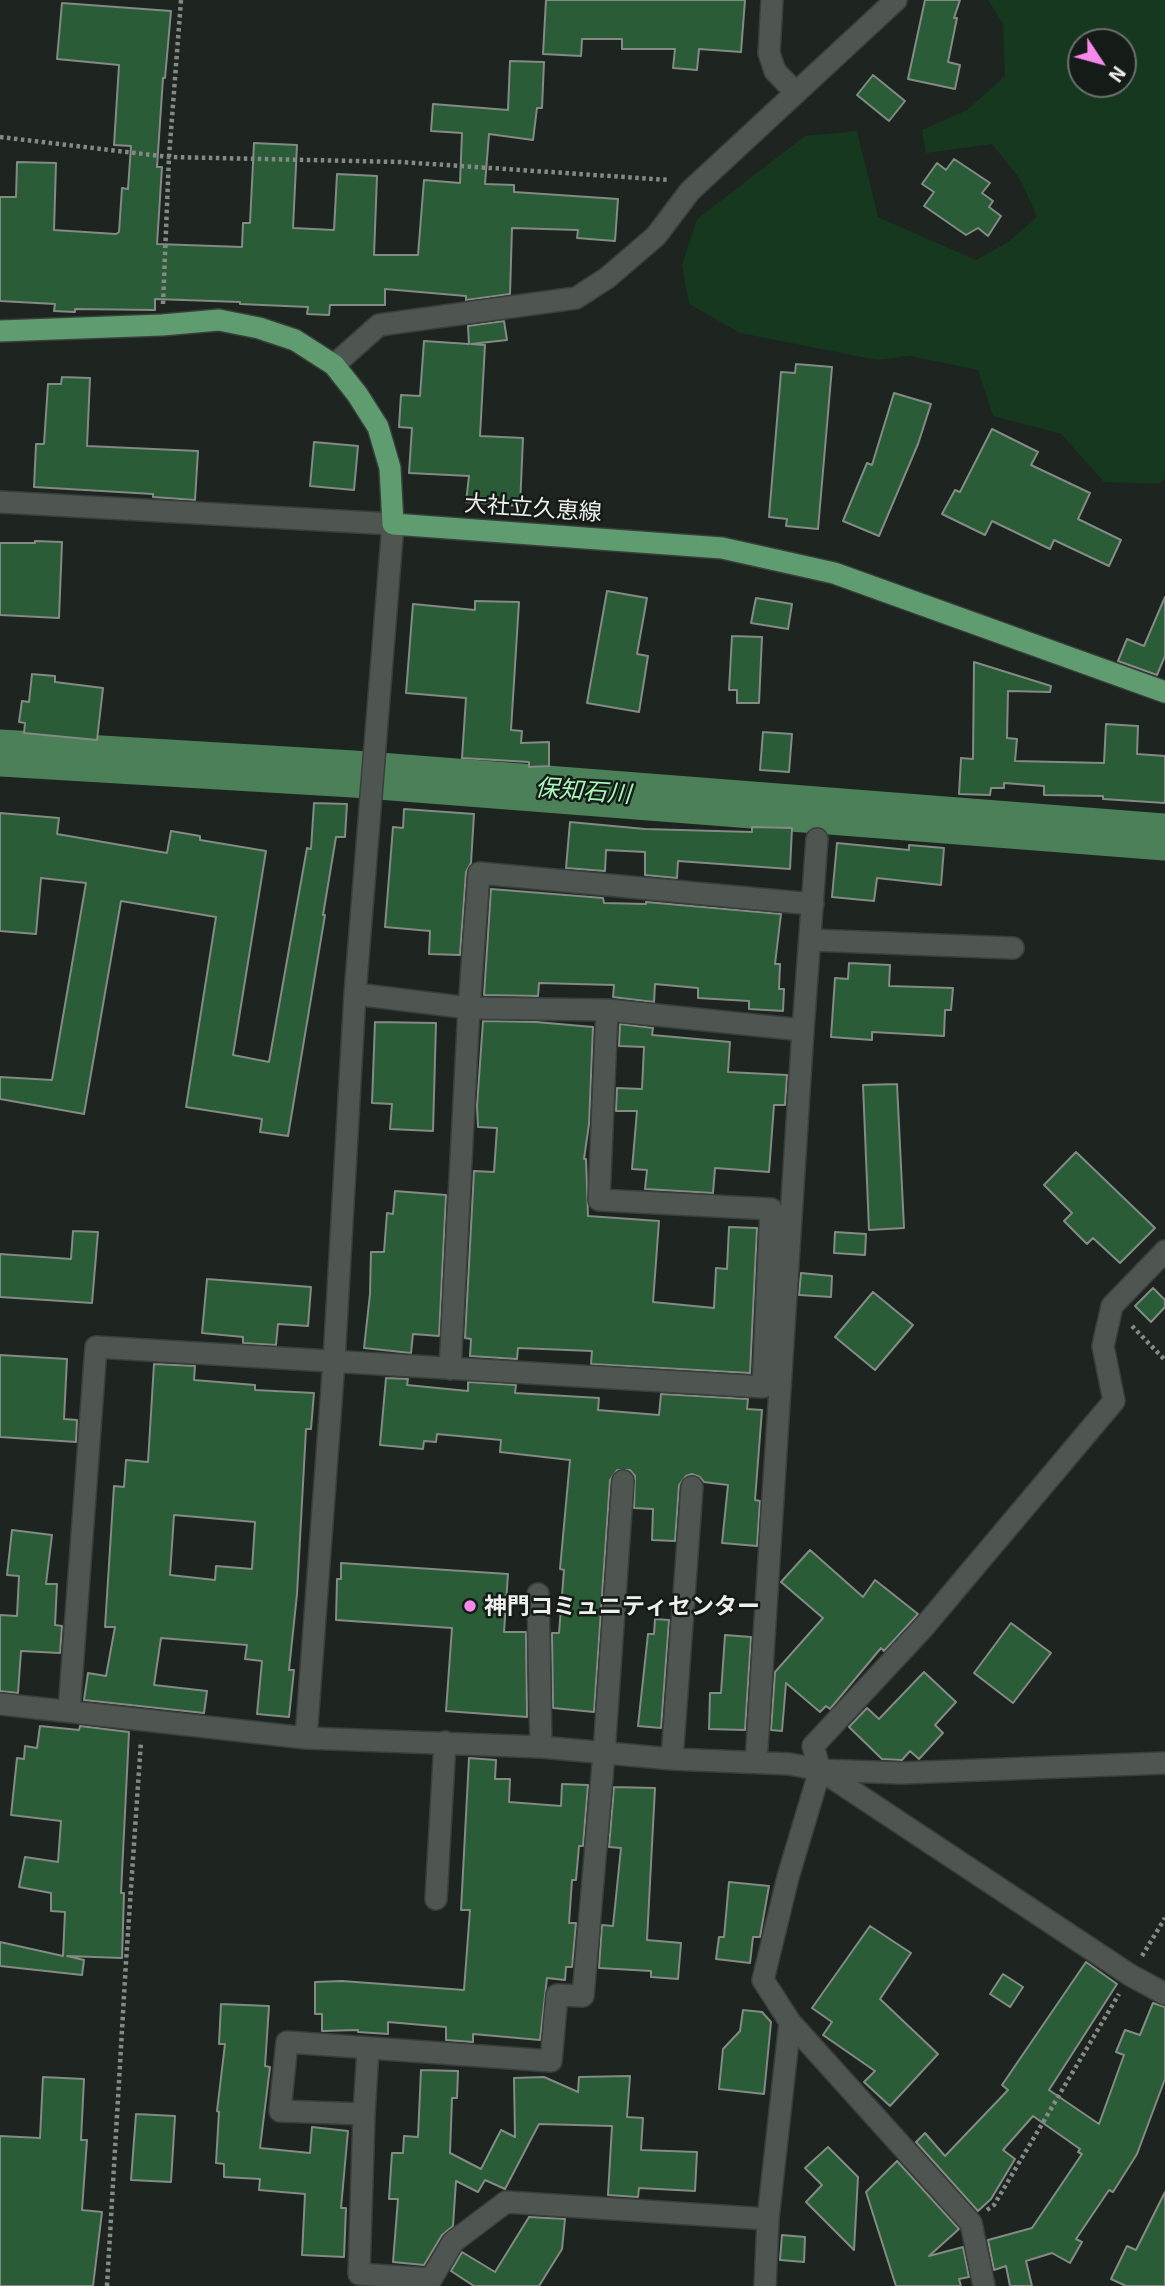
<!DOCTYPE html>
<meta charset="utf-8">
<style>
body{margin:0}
#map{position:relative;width:1165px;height:2286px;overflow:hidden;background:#1e2420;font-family:"Exo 2",sans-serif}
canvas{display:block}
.north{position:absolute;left:1067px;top:28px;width:70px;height:70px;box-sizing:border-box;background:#151b16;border:2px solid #6b706c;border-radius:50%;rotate:126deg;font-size:19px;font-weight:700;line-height:28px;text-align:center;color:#ecefec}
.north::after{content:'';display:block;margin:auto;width:24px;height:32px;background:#f788ec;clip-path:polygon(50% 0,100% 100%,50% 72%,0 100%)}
</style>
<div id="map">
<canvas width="1165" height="2286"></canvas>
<div class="north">N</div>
</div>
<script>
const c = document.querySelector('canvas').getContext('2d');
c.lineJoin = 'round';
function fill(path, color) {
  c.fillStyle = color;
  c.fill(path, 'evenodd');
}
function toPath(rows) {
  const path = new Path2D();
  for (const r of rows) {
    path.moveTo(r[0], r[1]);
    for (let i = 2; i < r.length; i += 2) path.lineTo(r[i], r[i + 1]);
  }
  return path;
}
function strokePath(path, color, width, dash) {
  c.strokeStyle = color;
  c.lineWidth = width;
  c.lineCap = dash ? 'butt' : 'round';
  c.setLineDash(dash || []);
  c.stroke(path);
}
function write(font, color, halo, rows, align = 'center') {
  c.font = font + ' "Exo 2","Noto Sans JP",sans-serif';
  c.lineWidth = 5;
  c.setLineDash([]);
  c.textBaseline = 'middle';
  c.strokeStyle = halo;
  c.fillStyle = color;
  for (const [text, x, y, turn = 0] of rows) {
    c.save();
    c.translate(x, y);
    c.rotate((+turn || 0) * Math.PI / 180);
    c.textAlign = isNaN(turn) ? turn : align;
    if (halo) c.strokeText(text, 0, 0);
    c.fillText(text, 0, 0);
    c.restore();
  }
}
const green = toPath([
 [988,0,1165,0,1165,479,1158,484,1104,482,1061,434,993,416,978,370,910,356,877,360,740,333,689,304,682,265,697,219,805,136,857,131,878,217,976,260,1008,242,1037,217,1020,179,992,144,926,153,922,130,967,110,1005,76,1003,24],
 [1081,42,1123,42,1123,84,1081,84]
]);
const river = toPath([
 [0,753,353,774,1165,837]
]);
const building = toPath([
 [546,0,745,0,741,52,699,49,697,70,673,68,675,49,622,49,622,39,582,39,581,56,543,54,546,0],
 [925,0,960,0,954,18,957,18,948,62,960,65,955,89,908,79,925,0],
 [62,3,171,11,165,78,163,78,157,167,162,167,157,244,242,247,243,223,250,223,254,143,297,145,293,228,334,230,337,174,377,176,374,255,418,255,424,180,460,183,462,133,431,131,433,104,508,110,510,61,544,62,542,108,537,108,533,140,489,134,485,184,514,185,514,192,618,199,615,241,577,238,578,230,512,228,510,294,466,300,466,296,385,289,385,305,330,305,329,315,307,314,308,307,240,304,240,302,155,299,155,310,75,309,75,312,54,311,55,304,0,301,0,197,16,197,17,162,56,163,54,230,116,234,119,232,122,188,128,189,131,146,114,145,119,65,57,59,62,3],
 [873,75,905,101,889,121,857,95,873,75],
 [954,159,990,183,982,193,993,201,989,207,1001,216,988,236,978,228,966,235,924,206,934,192,922,184,937,163,946,170,954,159],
 [504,321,507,340,471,344,485,345,480,436,523,438,520,506,466,502,469,476,409,473,412,428,399,427,401,395,420,396,424,341,469,344,468,326,504,321],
 [796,364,832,367,818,529,786,526,787,519,769,517,781,372,795,373,796,364],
 [62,377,90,378,87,446,198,451,195,500,153,497,153,494,34,487,36,444,44,444,48,384,61,384,62,377],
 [894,393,931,404,918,444,879,536,843,521,867,463,872,465,894,393],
 [992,429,1038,452,1031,465,1090,493,1078,519,1121,540,1109,566,1054,540,1050,549,992,521,985,535,942,514,955,490,960,492,992,429],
 [314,442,358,446,354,490,310,486,314,442],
 [35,541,62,542,59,618,0,615,0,543,35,543,35,541],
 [607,591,647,598,637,654,648,656,639,712,587,703,607,591],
 [1165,597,1165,656,1157,675,1118,661,1127,639,1144,646,1165,597],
 [756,598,792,604,788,629,751,623,756,598],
 [475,601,519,602,511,730,522,731,521,743,549,742,549,766,529,767,529,762,462,758,466,698,406,693,413,604,475,610,475,601],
 [732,636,762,637,759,703,737,703,737,690,729,690,732,636],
 [974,662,1051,686,1050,692,1008,691,1007,738,1017,739,1015,761,1104,763,1106,724,1138,726,1137,754,1165,756,1165,803,1103,799,1103,796,1044,795,1044,786,1004,783,1004,788,991,788,990,795,959,794,961,758,973,759,974,662],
 [32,674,55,676,55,682,103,688,97,740,24,733,25,723,19,722,22,701,29,702,32,674],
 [763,732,792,734,789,772,760,770,763,732],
 [314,803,347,804,345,837,336,837,323,915,325,915,288,1136,260,1132,262,1119,186,1107,216,917,121,901,84,1114,0,1099,0,1077,52,1080,86,883,41,878,36,934,0,931,0,813,59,818,57,834,167,853,171,831,200,836,200,840,266,851,233,1055,269,1062,307,848,311,849,314,803],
 [404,809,474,814,471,863,466,872,460,955,429,954,430,931,385,927,393,827,403,828,404,809],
 [570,822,645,829,752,832,752,827,792,828,790,869,678,861,677,878,645,875,645,852,606,850,605,871,566,868,570,822],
 [837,843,909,850,909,845,944,848,941,885,877,878,874,901,832,897,837,843],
 [491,889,603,898,604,903,646,904,646,902,781,914,775,964,780,964,779,989,784,989,783,1011,749,1009,749,1001,698,998,698,988,655,984,654,1002,613,997,614,985,539,983,538,996,484,995,491,889],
 [849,963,890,965,889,986,953,988,951,1010,945,1010,944,1036,872,1032,872,1040,831,1037,835,978,848,979,849,963],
 [483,1021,536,1022,593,1027,589,1124,584,1159,586,1159,588,1216,659,1221,653,1302,714,1308,716,1268,727,1269,729,1227,757,1228,750,1373,591,1364,592,1351,518,1348,517,1359,470,1356,471,1339,465,1338,474,1171,494,1172,497,1128,478,1127,477,1106,483,1021],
 [375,1022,436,1023,433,1131,390,1129,392,1104,372,1103,375,1022],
 [620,1024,653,1028,652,1035,730,1042,728,1072,787,1075,785,1105,774,1105,769,1172,715,1168,713,1193,645,1189,647,1170,632,1169,637,1111,616,1111,617,1088,642,1089,644,1047,619,1046,620,1024],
 [897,1084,904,1228,869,1230,863,1085,897,1084],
 [1076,1152,1155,1228,1120,1263,1093,1238,1087,1244,1064,1221,1072,1213,1044,1185,1076,1152],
 [395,1191,446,1195,439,1336,413,1334,411,1353,364,1348,370,1294,371,1252,384,1252,387,1213,393,1214,395,1191],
 [73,1231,98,1232,92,1303,0,1297,0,1254,71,1259,73,1231],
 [835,1232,866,1234,865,1255,834,1253,835,1232],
 [801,1273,832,1276,831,1297,799,1295,801,1273],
 [207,1279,311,1287,308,1326,278,1324,276,1345,243,1343,243,1337,202,1333,207,1279],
 [1153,1288,1165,1300,1165,1307,1151,1322,1135,1306,1153,1288],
 [873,1292,913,1325,875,1370,835,1337,873,1292],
 [0,1355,67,1359,64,1419,77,1420,76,1442,0,1437,0,1355],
 [154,1364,195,1366,194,1380,255,1385,255,1390,314,1393,311,1429,306,1429,297,1594,289,1670,294,1670,289,1717,257,1714,262,1661,245,1659,247,1645,161,1638,154,1685,207,1691,204,1713,84,1700,88,1673,106,1676,115,1627,105,1627,114,1486,124,1487,126,1460,148,1462,154,1364],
 [174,1515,255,1522,252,1569,216,1566,215,1580,170,1575,174,1515],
 [386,1378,408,1379,407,1385,468,1391,468,1382,516,1385,515,1393,599,1398,598,1410,659,1415,661,1394,748,1399,747,1409,762,1410,755,1500,760,1501,757,1546,722,1543,728,1485,704,1482,700,1477,692,1474,686,1476,679,1485,675,1541,652,1540,653,1509,634,1508,635,1476,630,1470,617,1470,610,1480,594,1712,553,1708,552,1633,559,1633,564,1570,560,1569,570,1460,500,1452,501,1440,437,1434,436,1442,424,1441,423,1449,380,1445,386,1378],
 [12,1530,52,1535,46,1584,57,1584,55,1625,62,1626,60,1653,21,1651,18,1693,0,1691,0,1615,17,1616,19,1576,7,1575,12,1530],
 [810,1550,863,1597,875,1580,918,1614,884,1651,881,1648,830,1709,826,1706,820,1712,786,1683,782,1731,771,1730,775,1672,823,1618,781,1582,810,1550],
 [341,1563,508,1574,504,1632,526,1632,527,1717,446,1711,452,1628,336,1620,337,1579,341,1579,341,1563],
 [655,1619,669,1620,661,1728,638,1726,648,1634,654,1634,655,1619],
 [1011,1623,1051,1653,1013,1703,974,1673,1011,1623],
 [725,1635,751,1637,745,1730,709,1729,710,1693,721,1693,725,1635],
 [924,1672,956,1702,935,1725,943,1733,919,1759,910,1751,902,1760,882,1759,849,1727,867,1708,879,1719,924,1672],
 [40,1726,79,1730,80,1726,129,1732,121,1893,124,1893,122,1958,67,1956,84,1960,82,1975,0,1966,0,1942,63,1956,65,1912,51,1911,51,1893,19,1887,25,1857,58,1862,61,1821,11,1815,17,1758,24,1759,25,1746,37,1748,40,1726],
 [469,1758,496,1760,495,1779,510,1779,509,1802,561,1806,562,1784,588,1785,583,1846,579,1846,576,1880,572,1880,569,1923,576,1923,572,1967,566,1967,565,1980,547,1978,540,2040,473,2034,473,2042,446,2040,446,2027,388,2022,388,2034,358,2032,358,2030,322,2031,322,2014,315,2014,315,1982,342,1981,464,1990,470,1910,461,1910,469,1758],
 [614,1787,655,1788,647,1940,681,1943,678,1979,651,1977,651,1971,599,1968,602,1925,613,1926,621,1848,609,1847,614,1787],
 [729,1882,769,1886,760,1937,753,1937,750,1963,716,1959,719,1937,724,1937,729,1882],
 [870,1926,911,1953,880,1999,938,2054,890,2106,864,2082,875,2071,823,2035,832,2022,812,2008,870,1926],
 [1086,1962,1117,1984,1049,2090,1099,2124,1124,2055,1116,2052,1125,2030,1140,2035,1153,2003,1165,2007,1165,2079,1137,2154,1113,2192,1109,2190,1076,2239,1082,2242,1070,2263,1052,2253,1026,2261,1032,2286,1010,2286,1006,2266,994,2270,988,2240,1032,2228,1082,2154,1078,2152,1080,2149,1033,2116,1003,2150,1015,2159,991,2199,978,2211,916,2142,925,2133,945,2156,1008,2090,1002,2085,1086,1962],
 [1003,1974,1023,1987,1010,2007,990,1994,1003,1974],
 [221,2004,269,2006,265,2066,270,2067,260,2148,310,2153,312,2127,348,2131,341,2208,346,2208,344,2257,302,2255,305,2194,259,2190,260,2179,224,2177,224,2164,216,2163,219,2112,217,2111,225,2044,219,2044,221,2004],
 [743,2010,762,2012,771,2022,764,2094,719,2089,723,2049,740,2031,743,2010],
 [421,2070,458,2071,457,2098,452,2098,450,2153,481,2169,501,2130,515,2137,514,2078,544,2077,578,2092,579,2077,630,2076,627,2117,643,2118,641,2150,697,2152,695,2191,639,2188,638,2197,608,2195,612,2126,539,2124,505,2189,485,2180,478,2192,456,2181,453,2226,442,2235,424,2265,393,2262,398,2199,389,2199,392,2153,403,2153,404,2136,418,2137,421,2070],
 [43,2077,84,2079,81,2140,87,2140,82,2210,102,2212,93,2286,0,2286,0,2136,40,2138,43,2077],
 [136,2114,175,2116,171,2182,131,2180,136,2114],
 [828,2147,858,2177,854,2250,806,2202,822,2185,805,2168,828,2147],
 [897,2161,959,2229,929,2256,963,2247,969,2277,959,2279,961,2286,896,2286,866,2192,897,2161],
 [1165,2192,1165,2286,1126,2286,1111,2279,1127,2246,1136,2250,1165,2192],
 [529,2217,565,2219,562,2249,539,2286,474,2286,451,2271,462,2252,495,2272,529,2217],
 [782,2235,805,2237,804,2262,780,2260,782,2235]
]);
const path = toPath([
 [0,137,169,157,401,162,669,180],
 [163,304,169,157,181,0],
 [1132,1326,1165,1360],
 [1142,1956,1165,1918],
 [987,2210,994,2205,1119,1994],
 [107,2286,126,1962,141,1741]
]);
const minor = toPath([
 [772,0,769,53,775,71,796,93],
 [334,365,379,325,576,298,607,278,656,236,690,191,896,0],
 [0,502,393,524,355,994,334,1361,306,1738],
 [810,940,1013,948],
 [355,994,469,1008,607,1010,803,1030,817,839],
 [450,1369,469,1008,479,873,813,904],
 [538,1594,541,1747],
 [0,1704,306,1738,541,1747,672,1759,790,1764,820,1770,901,1773,1165,1763],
 [69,1711,96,1347,763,1387,771,1209,599,1200,607,1010],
 [672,1759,692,1487],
 [756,1762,803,1030],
 [822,1771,1130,1975,1165,1994],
 [436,1899,445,1742],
 [790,2022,971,2223,984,2286],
 [368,2050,364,2114,280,2111,287,2042,551,2061,557,1995,583,1996,604,1753,623,1481],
 [364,2114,359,2274,431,2279],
 [427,2286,453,2242,506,2202,768,2219,790,2022,763,1980,788,1877,820,1770,813,1746,923,1628,1114,1401,1103,1346,1112,1306,1165,1251],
 [765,2286,768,2219]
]);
const major = toPath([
 [0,331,162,325,219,320,259,328,295,340,334,365,357,394,378,427,390,468,393,524,722,548,834,573,1165,692]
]);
const markers = [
 [470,1606,7,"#f788ec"]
];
const streetNames = [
 ["大社立久恵線",533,508,4]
];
const poiNames = [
 ["神門コミュニティセンター",484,1606]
];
const waterNames = [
 ["保知石川",583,791,4]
];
fill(green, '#15381f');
strokePath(river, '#4c8059', 47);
fill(building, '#295c37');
strokePath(building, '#848b85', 2);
strokePath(minor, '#3a3f3b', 24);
strokePath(major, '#3a3f3b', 24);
strokePath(path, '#858a86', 4.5, [3.5, 3.5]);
strokePath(minor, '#4f5550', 21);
strokePath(major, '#5f9c6f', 21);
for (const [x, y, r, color] of markers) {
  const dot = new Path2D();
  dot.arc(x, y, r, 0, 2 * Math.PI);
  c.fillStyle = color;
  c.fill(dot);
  strokePath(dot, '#151b16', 2.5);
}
write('23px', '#ecefec', '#151b16', streetNames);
write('bold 23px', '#ecefec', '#151b16', poiNames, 'left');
write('italic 24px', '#a9f7ba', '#151b16', waterNames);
</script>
